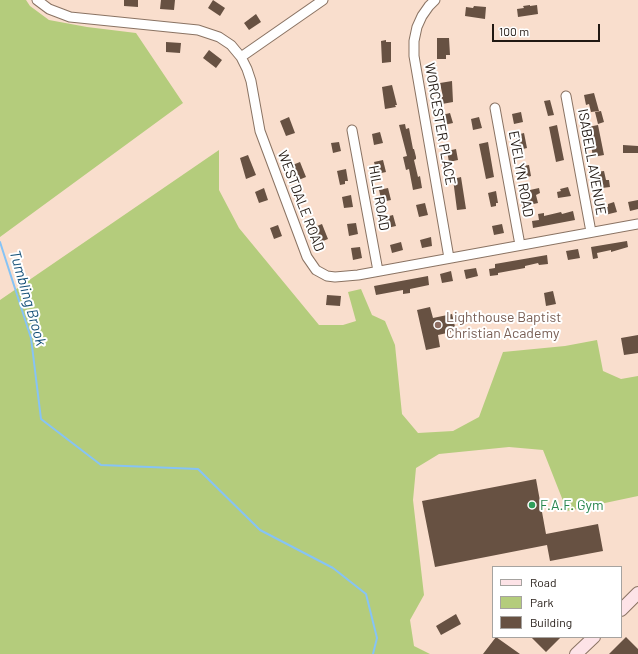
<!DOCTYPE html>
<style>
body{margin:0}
#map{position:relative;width:638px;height:654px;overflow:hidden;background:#f9decd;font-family:Barlow,sans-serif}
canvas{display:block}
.legend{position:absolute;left:492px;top:566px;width:130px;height:72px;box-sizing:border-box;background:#fff;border:1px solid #a6a3a0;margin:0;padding:5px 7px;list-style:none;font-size:12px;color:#211812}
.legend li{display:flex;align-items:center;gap:8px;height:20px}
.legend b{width:20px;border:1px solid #a6a3a0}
.scale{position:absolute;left:492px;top:24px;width:108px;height:18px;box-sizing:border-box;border:2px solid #211812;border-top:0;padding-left:5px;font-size:12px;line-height:14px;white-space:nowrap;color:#211812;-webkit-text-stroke:3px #fff;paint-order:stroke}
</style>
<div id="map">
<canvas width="638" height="654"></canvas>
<ul class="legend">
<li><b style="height:5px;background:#fde3e7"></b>Road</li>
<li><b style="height:11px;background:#b4cc7c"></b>Park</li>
<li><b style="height:11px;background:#675142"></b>Building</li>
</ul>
<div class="scale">100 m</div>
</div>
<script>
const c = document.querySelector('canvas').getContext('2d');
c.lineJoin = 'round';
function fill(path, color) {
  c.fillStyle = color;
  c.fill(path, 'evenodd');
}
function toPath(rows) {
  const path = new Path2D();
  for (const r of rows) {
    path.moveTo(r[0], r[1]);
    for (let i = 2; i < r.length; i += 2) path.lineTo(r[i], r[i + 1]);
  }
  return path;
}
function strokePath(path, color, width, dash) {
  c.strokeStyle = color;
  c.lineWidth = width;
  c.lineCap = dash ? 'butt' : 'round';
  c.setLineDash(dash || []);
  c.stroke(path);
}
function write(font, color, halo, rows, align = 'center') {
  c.font = font + ' Barlow,sans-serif';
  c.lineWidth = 4;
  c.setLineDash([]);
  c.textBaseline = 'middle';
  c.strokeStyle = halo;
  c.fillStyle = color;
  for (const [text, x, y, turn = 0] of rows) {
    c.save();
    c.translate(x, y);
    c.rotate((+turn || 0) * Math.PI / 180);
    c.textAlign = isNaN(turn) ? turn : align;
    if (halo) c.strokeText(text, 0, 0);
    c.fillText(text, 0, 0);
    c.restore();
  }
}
const green = toPath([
 [0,0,26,0,30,6,49,20,87,27,136,33,183,103,0,237],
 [219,150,219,190,239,228,319,325,343,325,356,321,348,292,361,289,372,315,385,321,395,345,402,414,418,433,453,431,479,417,503,352,565,346,597,340,603,371,621,379,638,376,638,496,567,511,543,450,509,447,439,454,416,468,413,500,424,595,410,620,414,646,430,654,0,654,0,300]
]);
const stream = toPath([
 [0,242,31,338,41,419,101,465,198,469,260,530,333,568,366,594,377,638,373,654]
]);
const building = toPath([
 [124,0,138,0,138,7,124,6],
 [161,0,175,0,174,10,160,9],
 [213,0,225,8,220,16,208,8],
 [530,5,530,6,537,5,538,14,518,17,517,9,524,8,523,6],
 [474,6,486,7,485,19,465,16,466,7,473,8],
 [256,14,261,22,249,30,244,23],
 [437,38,449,38,450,55,446,55,446,59,437,59],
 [386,40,386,42,391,42,391,62,382,63,381,41],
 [166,42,181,43,180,53,166,52],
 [209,50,222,60,216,68,203,58],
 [452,81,453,102,442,104,441,97,443,97,440,83],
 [392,85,397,105,395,105,396,107,385,109,382,87],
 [594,93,599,111,591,112,589,104,586,105,584,95],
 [550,100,554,115,548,116,544,101],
 [601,111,604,122,598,124,595,112],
 [521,112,523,122,514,124,512,114],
 [450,113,453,123,444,125,442,115],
 [289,117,295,133,286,136,280,121],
 [479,117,482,128,473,130,471,119],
 [405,124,406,129,409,128,413,149,414,149,416,157,416,159,414,160,418,177,420,176,422,188,413,190,409,169,406,170,403,157,407,156,399,125],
 [557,125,564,160,556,162,549,127],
 [598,125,604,155,593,157,588,127],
 [380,132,383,143,374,145,372,134],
 [524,133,527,148,519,150,516,135],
 [339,142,341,151,333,153,331,143],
 [488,142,494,177,486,179,479,144],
 [623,145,638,146,638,153,623,153],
 [456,149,458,160,449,162,447,151],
 [248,155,256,175,246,179,240,158],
 [383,160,386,172,377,174,374,162],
 [300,162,306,177,296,181,290,166],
 [529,165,531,176,524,178,522,166],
 [346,169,348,181,345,181,345,184,340,185,337,171],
 [604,171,606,180,609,180,610,187,602,188,601,181,598,182,596,172],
 [461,177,466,209,457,210,453,179],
 [568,187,571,196,558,198,557,192,561,191,560,189],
 [264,188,268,200,259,203,255,192],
 [388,188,391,200,382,202,379,190],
 [539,188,540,193,536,195,538,203,529,205,526,193,530,192,530,190],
 [496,191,498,203,496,203,496,206,491,207,488,193],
 [351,195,353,207,344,208,342,197],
 [638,200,638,209,630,211,628,202],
 [614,202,617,212,605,215,603,208,608,207,608,204],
 [425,203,428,215,419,217,416,205],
 [573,211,575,220,533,228,532,221,539,220,538,214,544,213,544,216,561,212,562,214],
 [393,215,396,226,387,228,385,217],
 [356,223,358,234,349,236,347,224],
 [322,224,328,239,318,243,312,228],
 [502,224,504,233,494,235,492,226],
 [278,225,282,236,274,239,270,228],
 [431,237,432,246,422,248,420,240],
 [627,241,628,247,611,252,611,250,597,253,598,258,593,259,591,247],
 [401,242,403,250,392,253,390,245],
 [360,247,362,258,353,260,351,248],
 [578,249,580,258,568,260,566,251],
 [547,255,548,264,539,265,538,263,525,266,525,268,498,273,498,275,490,276,489,269,495,268,495,264],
 [476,268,478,276,466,279,464,270],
 [451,271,453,281,442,283,440,274],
 [428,276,429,285,410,289,410,293,403,294,403,290,376,295,374,286],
 [553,291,556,304,546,306,544,293],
 [327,295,341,296,340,306,326,305],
 [430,307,433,318,452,314,456,331,438,335,440,347,426,350,417,310],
 [638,335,638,353,624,355,621,338],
 [536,479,546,534,598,524,603,551,550,561,547,545,435,567,422,501],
 [456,614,461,624,441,635,436,626],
 [496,637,520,654,483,654],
 [531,637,561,637,546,652],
 [626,637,638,649,638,654,609,654]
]);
const street = toPath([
 [37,0,49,9,70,17,198,30,219,37,231,45,241,57,247,69,251,81,260,131,307,257,316,270,327,276,335,277,358,275,638,224],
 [435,0,429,6,422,16,417,27,414,41,414,56,449,258],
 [241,57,323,0],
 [566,96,591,232],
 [495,108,520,245],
 [352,130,378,271]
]);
const secondary = toPath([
 [621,610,638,593],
 [576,654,594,637]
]);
const markers = [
 [438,325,4,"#8d6e63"],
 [532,505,4,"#2e9e5b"]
];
const streetNames = [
 ["WORCESTER PLACE",440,124,80],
 ["ISABELL AVENUE",592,162,80],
 ["EVELYN ROAD",521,174,80],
 ["HILL ROAD",379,198,80],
 ["WESTDALE ROAD",301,201,69]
];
const educationNames = [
 ["Lighthouse Baptist",446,317],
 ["Christian Academy",446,333]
];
const leisureNames = [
 ["F.A.F. Gym",540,505]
];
const waterNames = [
 ["Tumbling Brook",28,298,74]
];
fill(green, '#b4cc7c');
strokePath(stream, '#86c3f5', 2);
fill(building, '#675142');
strokePath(street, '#8a7363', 11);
strokePath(secondary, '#8a7363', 14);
strokePath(street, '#fff', 9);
strokePath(secondary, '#fde3e7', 12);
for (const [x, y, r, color] of markers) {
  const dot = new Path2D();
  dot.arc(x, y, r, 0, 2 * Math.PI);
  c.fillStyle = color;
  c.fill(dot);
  strokePath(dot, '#fff', 1.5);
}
write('14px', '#211812', '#fff', streetNames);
write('14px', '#785e54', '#fff', educationNames, 'left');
write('14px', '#27864d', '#fff', leisureNames, 'left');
write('italic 15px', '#144f77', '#fff', waterNames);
</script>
